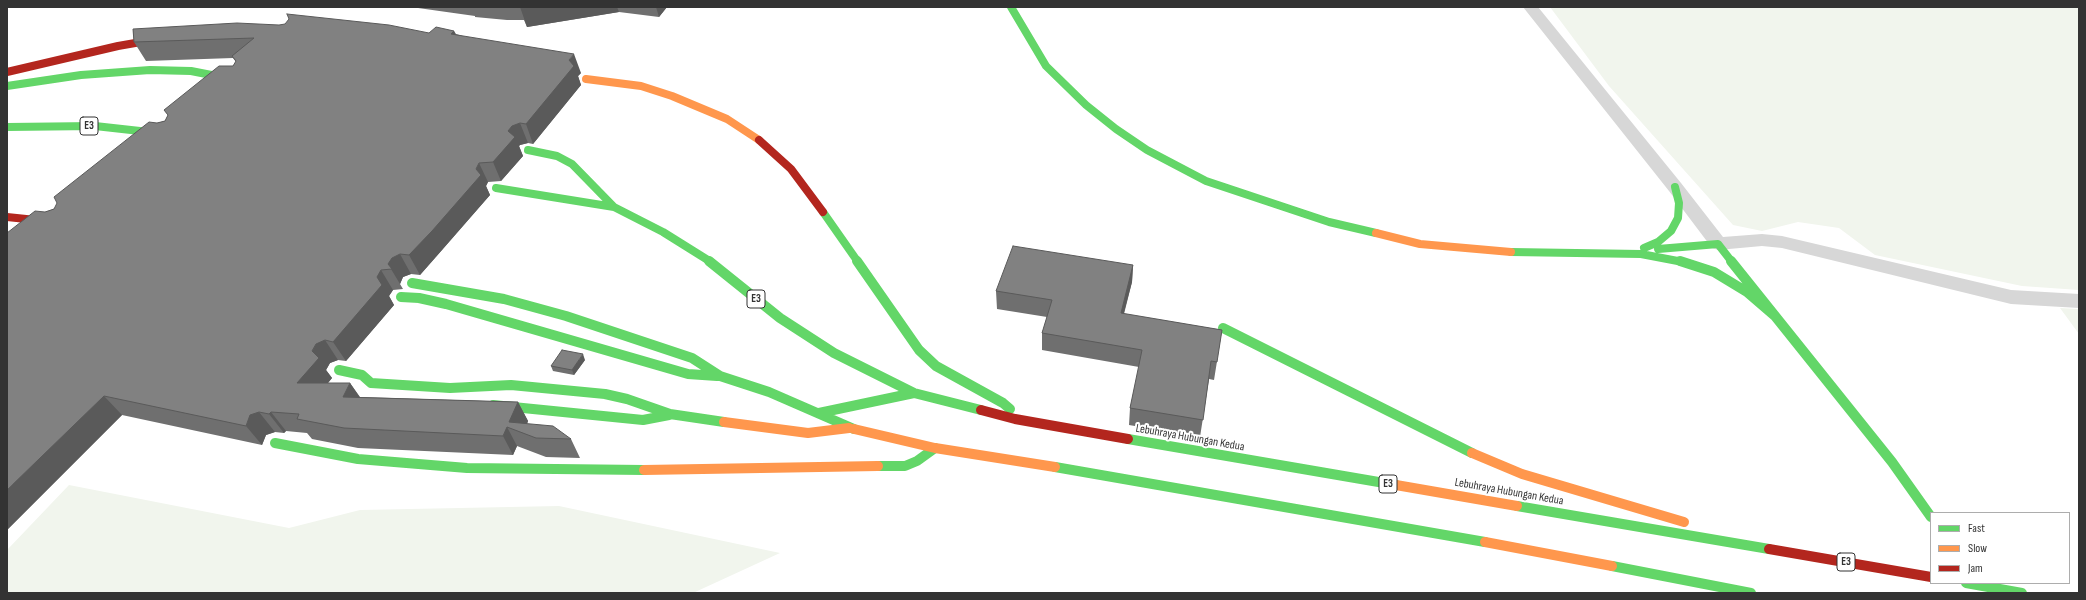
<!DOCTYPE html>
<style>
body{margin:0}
#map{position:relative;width:2086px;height:600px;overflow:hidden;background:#fff;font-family:"Sofia Sans Condensed",sans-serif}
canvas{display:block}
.frame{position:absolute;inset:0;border:8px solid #333;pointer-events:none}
.legend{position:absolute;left:1930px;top:512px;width:140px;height:72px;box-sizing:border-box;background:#fff;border:1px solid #adadad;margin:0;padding:5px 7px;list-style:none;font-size:12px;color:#333}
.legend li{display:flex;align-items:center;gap:8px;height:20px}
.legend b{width:20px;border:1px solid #adadad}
</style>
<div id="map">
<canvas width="2086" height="600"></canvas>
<div class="frame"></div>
<ul class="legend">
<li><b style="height:5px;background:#63d668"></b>Fast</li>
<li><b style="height:5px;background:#ff974d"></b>Slow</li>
<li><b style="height:5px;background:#b3261e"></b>Jam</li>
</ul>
</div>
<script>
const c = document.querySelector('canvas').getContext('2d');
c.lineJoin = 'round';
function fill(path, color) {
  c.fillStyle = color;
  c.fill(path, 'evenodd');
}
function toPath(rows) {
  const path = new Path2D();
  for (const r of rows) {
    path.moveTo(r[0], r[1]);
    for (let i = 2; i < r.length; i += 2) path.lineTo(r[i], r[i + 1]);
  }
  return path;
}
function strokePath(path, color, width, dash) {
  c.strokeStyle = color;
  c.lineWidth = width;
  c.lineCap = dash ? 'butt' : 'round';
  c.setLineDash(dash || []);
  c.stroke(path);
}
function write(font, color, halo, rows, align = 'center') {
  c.font = font + ' "Sofia Sans Condensed",sans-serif';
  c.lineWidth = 4;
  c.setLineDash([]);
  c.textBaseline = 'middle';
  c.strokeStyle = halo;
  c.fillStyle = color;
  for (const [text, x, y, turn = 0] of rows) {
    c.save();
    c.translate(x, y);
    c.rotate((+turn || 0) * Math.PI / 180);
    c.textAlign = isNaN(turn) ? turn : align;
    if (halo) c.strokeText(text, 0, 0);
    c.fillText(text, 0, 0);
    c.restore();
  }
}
const green = toPath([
 [1550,7,2079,7,2079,290,2022,286,1875,255,1839,228,1798,222,1762,231,1733,225,1609,86],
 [2060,308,2079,309,2079,334],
 [69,485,289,528,360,510,559,506,780,553,693,593,7,593,7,550]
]);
const street = toPath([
 [1523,7,1538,7,1681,183,1723,237,1762,234,1782,236,2011,290,2079,294,2079,308,2011,304,1782,248,1762,246,1718,250,1712,248,1669,191,1523,7]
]);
const fastFar1 = toPath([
 [1011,7,1046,66,1086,105,1116,129,1147,150,1206,181,1329,222,1376,233],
 [7,86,81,75,150,70,191,71,237,80],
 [7,127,95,126,167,134],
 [528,150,557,156,572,164,614,207],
 [496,188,614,207,663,232,711,262],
 [823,212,858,262],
 [1644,248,1658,242,1671,231,1678,218,1679,203,1675,187],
 [1658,249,1718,244,1732,262],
 [1511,252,1641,254,1683,262]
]);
const fast = toPath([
 [709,261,780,318,834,353,914,393,981,410],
 [857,261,919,350,936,366,1003,403,1010,409],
 [1680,261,1714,272,1747,292,1776,317],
 [1731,261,1892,462,1931,517],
 [412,283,504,299,566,316,692,358,720,376,769,392,854,429],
 [401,297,419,298,446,304,688,374,717,376],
 [1223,328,1472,453],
 [339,370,362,375,371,383,450,388,511,385,605,394,627,399,670,414,724,422],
 [493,405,643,420,669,415],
 [819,413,914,393],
 [1128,439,1396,485],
 [275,443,358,459,467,468,644,470],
 [878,466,905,466,917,461,935,448],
 [1055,467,1485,542],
 [1517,506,1769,549],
 [1612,566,1751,593],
 [1966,583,2022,593]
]);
const slowFar1 = toPath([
 [586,79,641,86,672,96,727,119,759,140],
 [1376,233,1420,244,1511,252]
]);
const slow = toPath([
 [724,422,808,433,849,428],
 [854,429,935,448,1055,467],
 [1472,453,1522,474,1684,522],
 [644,470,878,466],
 [1396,485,1517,506],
 [1485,542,1612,566]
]);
const jamFar1 = toPath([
 [7,72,118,46,164,38],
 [759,140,791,169,823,212],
 [7,217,55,222]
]);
const jam = toPath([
 [981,410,1015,419,1128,439],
 [1769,549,1931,577]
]);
const wall = toPath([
 [411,7,667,7,659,17,619,12,527,27,524,20,507,20,475,17,475,16],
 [133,29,429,33,454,31,456,34,581,73,578,76,581,85,533,144,528,143,520,145,519,146,523,156,501,181,488,182,486,186,490,195,442,250,420,275,411,274,403,277,400,284,403,289,393,290,389,296,394,305,346,361,338,360,330,363,326,370,332,378,328,383,350,383,360,397,518,402,528,421,527,424,571,439,580,458,546,457,517,446,513,455,358,448,312,439,307,433,286,431,284,433,275,432,266,435,262,445,122,415,7,530,45,212,54,209,157,123,165,121,168,115,164,110,233,66,236,62,233,58,146,61,134,42],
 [1133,265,1132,282,1124,314,1222,330,1214,380,1209,379,1200,437,1129,425,1130,408,1139,367,1042,350,1042,333,1047,317,997,309,996,291],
 [585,360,574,375,553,371,551,366]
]);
const shadedWall = toPath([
 [520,7,617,7,619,12,527,27],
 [656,7,667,7,659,17],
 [454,31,462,49,451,34],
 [574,54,581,73,578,76,581,85,533,144,526,124,569,60],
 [520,123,528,143,520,145,519,146,523,156,501,181,493,162,508,131,512,126],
 [479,163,488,182,486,186,490,195,442,250,420,275,409,255,476,169],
 [400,254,411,274,403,277,400,284,388,264,392,258],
 [1133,265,1132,282,1119,331,1121,313],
 [381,270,393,290,389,296,394,305,346,361,333,342],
 [325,340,338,360,330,363,326,370,332,378,311,403,297,383,316,344],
 [583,354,585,360,574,375,572,370],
 [350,383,363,402,343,397],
 [104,396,122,415,7,530,7,490],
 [518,402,528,421,523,433,509,422],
 [259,412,275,432,266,435,262,445,246,426,250,415],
 [271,412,286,431,284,433,269,414],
 [507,427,517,446,513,455,503,436]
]);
const building = toPath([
 [287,14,389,25,429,33,436,27,454,31,451,34,574,54,569,60,574,66,526,124,520,123,512,126,508,131,515,137,493,162,479,163,476,169,481,175,432,231,409,255,400,254,392,258,388,264,392,269,381,270,377,277,382,285,333,342,325,340,316,344,312,351,319,358,297,383,350,383,343,397,518,402,509,422,553,426,571,439,536,438,507,427,503,436,344,428,297,419,299,414,271,412,269,414,259,412,250,415,246,426,104,396,7,490,7,233,35,211,45,212,54,209,57,203,54,197,149,122,157,123,165,121,168,115,164,110,219,66,233,66,236,61,232,56,254,38,134,42,133,29,237,23,279,25,285,24,289,19,287,14],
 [1013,246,1133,265,1121,313,1222,330,1217,362,1211,361,1203,420,1130,408,1142,350,1042,333,1052,300,996,291,1013,246],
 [562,350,583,354,572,370,551,366,562,350]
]);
const shields = [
 [89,126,18],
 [756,299,18],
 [1388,484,18],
 [1846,562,18]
];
const shieldNames = [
 ["E3",89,126],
 ["E3",756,299],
 ["E3",1388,484],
 ["E3",1846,562]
];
const streetNames = [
 ["Lebuhraya Hubungan Kedua",1190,438,10],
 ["Lebuhraya Hubungan Kedua",1509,492,10]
];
fill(green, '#f1f5ed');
fill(street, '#d7d7d7');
strokePath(fastFar1, '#63d668', 8);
strokePath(fast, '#63d668', 10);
strokePath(slowFar1, '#ff974d', 8);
strokePath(slow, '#ff974d', 10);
strokePath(jamFar1, '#b3261e', 8);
strokePath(jam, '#b3261e', 10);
fill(wall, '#6f6f6f');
fill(shadedWall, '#5a5a5a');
fill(building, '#818181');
strokePath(building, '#5a5a5a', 1);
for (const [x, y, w] of shields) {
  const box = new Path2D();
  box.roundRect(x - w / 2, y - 9, w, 18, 3);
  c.fillStyle = '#fff';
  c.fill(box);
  strokePath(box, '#333', 1);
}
write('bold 11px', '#333', null, shieldNames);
write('12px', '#333', '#fff', streetNames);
</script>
